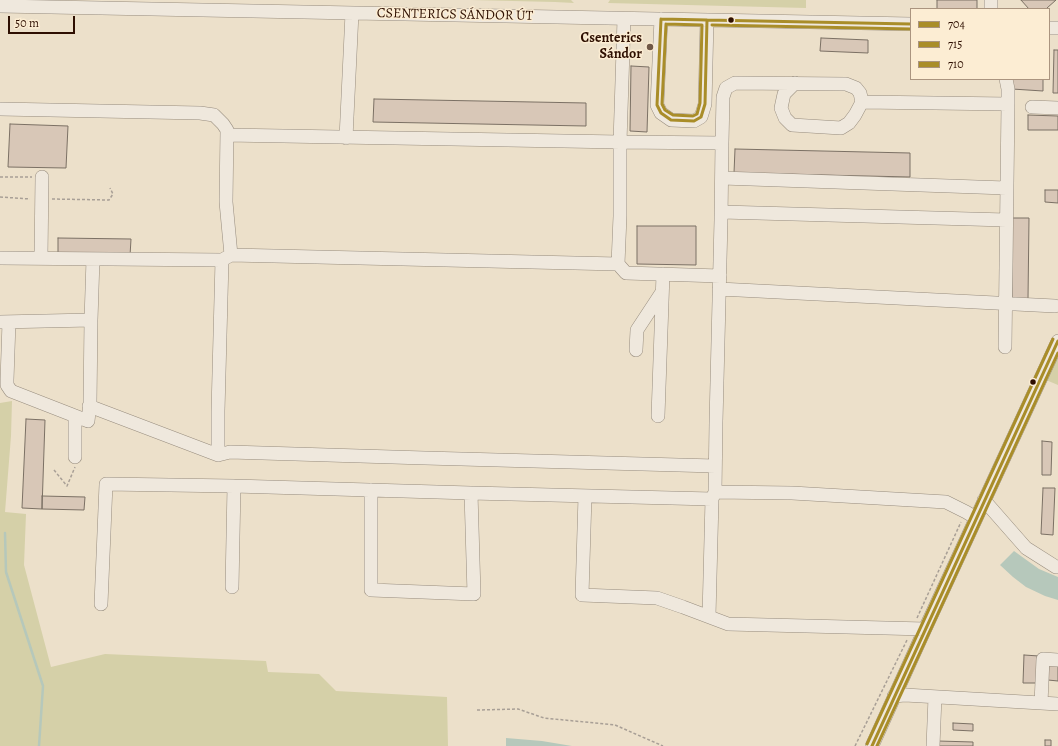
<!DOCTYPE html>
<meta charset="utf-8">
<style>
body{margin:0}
#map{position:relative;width:1058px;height:746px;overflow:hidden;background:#ece0ca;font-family:Alegreya,serif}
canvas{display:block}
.legend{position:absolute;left:910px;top:8px;width:140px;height:72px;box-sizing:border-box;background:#fcedd3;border:1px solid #aa947f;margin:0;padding:5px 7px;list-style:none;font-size:12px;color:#2e0f01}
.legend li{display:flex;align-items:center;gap:8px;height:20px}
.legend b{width:20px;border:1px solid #aa947f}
.scale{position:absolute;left:8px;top:16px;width:67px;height:18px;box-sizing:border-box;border:2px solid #2e0f01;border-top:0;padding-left:5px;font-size:12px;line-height:14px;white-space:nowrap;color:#2e0f01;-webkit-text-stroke:3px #fcedd3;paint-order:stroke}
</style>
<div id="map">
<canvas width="1058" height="746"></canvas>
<ul class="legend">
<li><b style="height:5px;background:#a98d29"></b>704</li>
<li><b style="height:5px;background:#a98d29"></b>715</li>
<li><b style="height:5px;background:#a98d29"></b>710</li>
</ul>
<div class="scale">50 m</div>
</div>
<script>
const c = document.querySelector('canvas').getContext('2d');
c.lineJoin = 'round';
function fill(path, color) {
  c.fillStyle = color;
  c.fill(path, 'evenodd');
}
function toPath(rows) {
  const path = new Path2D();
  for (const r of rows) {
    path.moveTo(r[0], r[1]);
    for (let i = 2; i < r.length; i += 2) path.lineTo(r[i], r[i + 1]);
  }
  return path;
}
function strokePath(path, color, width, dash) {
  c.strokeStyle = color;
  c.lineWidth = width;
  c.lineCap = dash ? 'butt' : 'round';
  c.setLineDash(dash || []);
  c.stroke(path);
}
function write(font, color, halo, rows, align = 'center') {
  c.font = font + ' Alegreya,serif';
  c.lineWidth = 3;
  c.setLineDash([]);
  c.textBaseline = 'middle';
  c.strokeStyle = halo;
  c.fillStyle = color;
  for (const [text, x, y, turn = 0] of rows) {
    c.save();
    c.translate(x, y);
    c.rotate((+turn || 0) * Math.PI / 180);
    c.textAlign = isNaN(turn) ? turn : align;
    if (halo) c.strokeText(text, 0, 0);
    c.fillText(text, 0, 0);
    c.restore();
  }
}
const green = toPath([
 [470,0,571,0,574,3,555,2],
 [610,0,806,0,806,8,608,3],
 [1058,357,1058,385,1046,380],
 [12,401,11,436,5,512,26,514,24,565,51,667,105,654,266,661,268,672,319,674,336,691,447,697,448,746,0,746,0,403]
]);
const water = toPath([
 [1014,551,1039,569,1058,577,1058,600,1045,596,1026,587,1013,577,1000,565],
 [506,738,542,741,572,746,506,746]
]);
const stream = toPath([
 [5,533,6,572,43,686,39,746]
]);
const building = toPath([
 [937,0,977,0,977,9,937,9,937,0],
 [1021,0,1056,0,1047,8,1048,9,1029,9,1021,0],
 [821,38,868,40,868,53,820,51,821,38],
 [1054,50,1058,50,1058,93,1053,93,1054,50],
 [631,66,649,67,647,132,630,131,631,66],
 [1012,79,1043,79,1043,91,1012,89,1012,79],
 [374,99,586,103,586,126,373,122,374,99],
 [1028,115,1058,116,1058,130,1028,130,1028,115],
 [10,124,68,126,66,168,8,167,10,124],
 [735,149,910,153,910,177,734,173,735,149],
 [1045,190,1058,190,1058,203,1045,202,1045,190],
 [1012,218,1029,218,1028,299,1012,298,1012,218],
 [637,226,696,226,696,265,637,264,637,226],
 [58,238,131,239,130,256,58,254,58,238],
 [26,419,45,420,42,509,22,508,26,419],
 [1042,441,1052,442,1051,475,1042,475,1042,441],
 [1043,488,1055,488,1053,535,1041,534,1043,488],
 [42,496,85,497,84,510,42,509,42,496],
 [1024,655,1039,656,1038,683,1023,683,1024,655],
 [1049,662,1058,662,1058,681,1048,680,1049,662],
 [953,723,973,724,973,731,953,730,953,723],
 [1045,740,1051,740,1051,746,1045,746,1045,740],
 [938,741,973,742,973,746,938,746,938,741]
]);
const path = toPath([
 [0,177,32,177],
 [0,197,30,199],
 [52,199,109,200,113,194,110,188],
 [54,470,67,486,75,467],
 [917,618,961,522],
 [477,710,518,709,544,718,615,725,663,746],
 [855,746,907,640]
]);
const minor = toPath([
 [0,6,911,24],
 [991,9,991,0],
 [661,19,657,105,661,113,671,120,694,121,701,117,705,104,707,20],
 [1049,28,1058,28],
 [1006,79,1008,89,1008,104],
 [795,83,784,94,781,108,785,118,792,125,841,128,849,123,855,115,862,102],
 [1032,107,1058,108],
 [0,109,200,113,214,115,223,124,227,130,226,202,231,255],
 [227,135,620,142,624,19],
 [346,138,352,13],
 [722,143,723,97,726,88,735,83,846,84,856,88,860,93,862,102,1008,104,1005,347],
 [722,178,1006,188],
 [722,212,1006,220],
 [0,258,222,260,231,255,618,264],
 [41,258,42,177],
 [222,260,218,411,218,455,230,452,425,458,715,466],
 [719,289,1055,306],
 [0,322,91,320,93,259],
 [9,322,7,380,7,385,11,391,88,421,90,403,91,320],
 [636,350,637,330,662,292],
 [89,406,218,455],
 [75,416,75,457],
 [658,416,663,274],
 [371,490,371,590,474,594,471,493],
 [715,492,792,493,946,502,966,512,976,518],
 [585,496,582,595,657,598,683,607,728,624,925,629],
 [712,499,715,492,716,422,721,220,722,143,620,142,620,216,618,264,626,273,720,276],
 [984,500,990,507,1026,548,1056,567,1058,567],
 [232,587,234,486],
 [101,604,106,484,234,486,471,493,712,499,709,616],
 [894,696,905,695,1058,704],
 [1041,703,1043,659,1058,660],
 [872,746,925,629,1058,341],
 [933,746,935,697]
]);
const bus1 = toPath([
 [661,19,707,20,705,104,701,117,694,121,671,120,661,113,657,105,661,19],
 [707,20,911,24],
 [872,746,1058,341]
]);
const bus2 = toPath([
 [666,24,702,25,700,103,697,114,693,116,673,115,665,110,662,104,666,24],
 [712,25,911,29],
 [877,746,1058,353]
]);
const bus3 = toPath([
 [867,744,1053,339]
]);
const markers = [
 [731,20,3.5,"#2e0f01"],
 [650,47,4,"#705847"],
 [1033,382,3.5,"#2e0f01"]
];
const streetNames = [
 ["CSENTERICS SÁNDOR ÚT",455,15,1]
];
const poiNames = [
 ["Csenterics",642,39],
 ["Sándor",642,55]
];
fill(green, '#d5d0a8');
fill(water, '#b6c8bb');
strokePath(stream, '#b6c8bb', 2.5);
fill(building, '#d8c7b7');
strokePath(building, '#7b7064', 1);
strokePath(minor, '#978c7e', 14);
strokePath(path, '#a89f96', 1.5, [3, 2]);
strokePath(minor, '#efe8dd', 13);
strokePath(bus1, '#a98d29', 3);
strokePath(bus2, '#a98d29', 3);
strokePath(bus3, '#a98d29', 3);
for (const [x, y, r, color] of markers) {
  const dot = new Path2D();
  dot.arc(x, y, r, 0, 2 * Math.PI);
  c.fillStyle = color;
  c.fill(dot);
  strokePath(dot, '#fcedd3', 1.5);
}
write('14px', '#2e0f01', '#fcedd3', streetNames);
write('bold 14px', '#2e0f01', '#fcedd3', poiNames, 'right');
</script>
